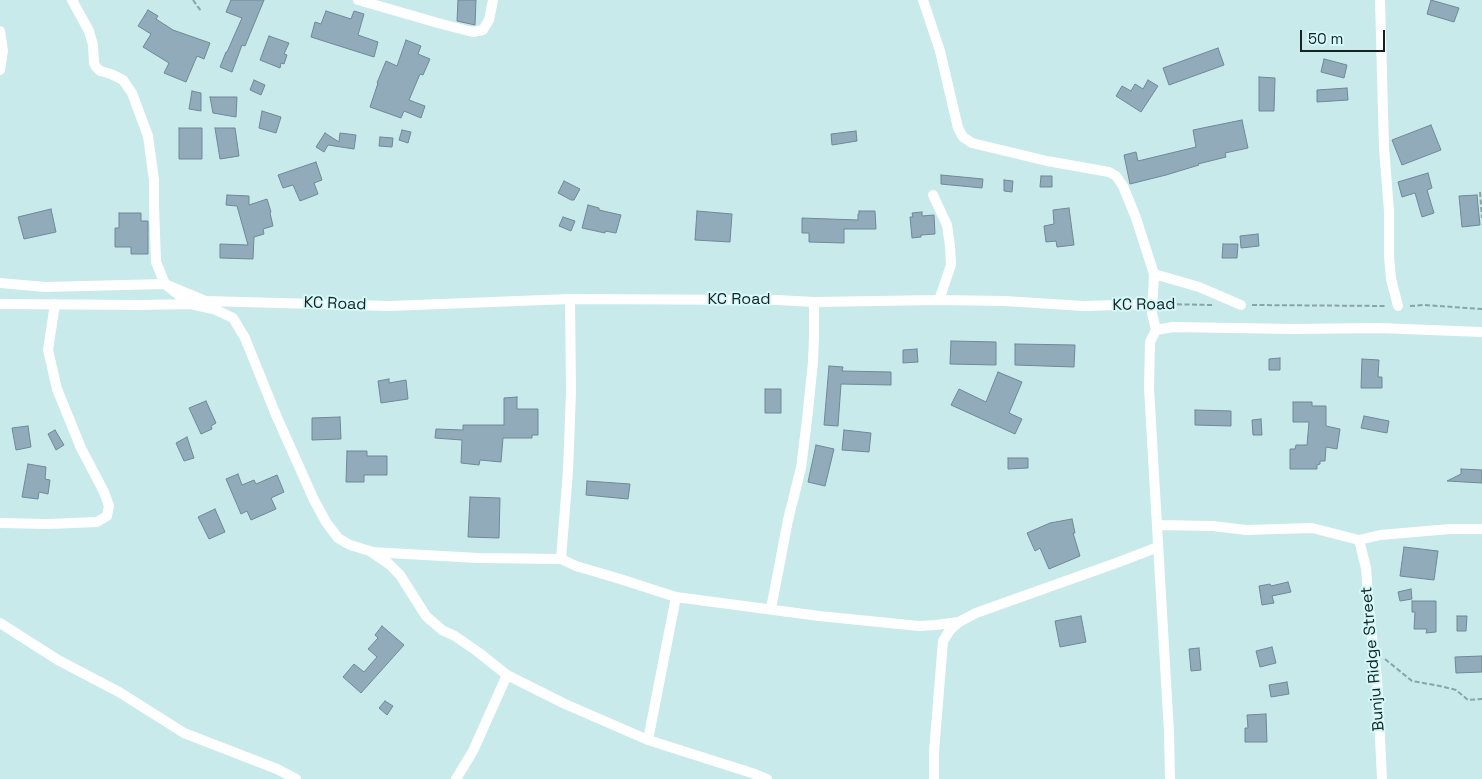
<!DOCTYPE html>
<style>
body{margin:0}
#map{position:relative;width:1482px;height:779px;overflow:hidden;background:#c8eaeb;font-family:"Space Grotesk",sans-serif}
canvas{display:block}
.scale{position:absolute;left:1300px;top:30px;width:85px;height:22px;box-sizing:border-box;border:2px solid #162323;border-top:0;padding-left:6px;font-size:15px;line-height:18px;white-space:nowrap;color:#162323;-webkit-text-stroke:4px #d5f8f9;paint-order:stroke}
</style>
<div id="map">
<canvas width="1482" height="779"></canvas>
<div class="scale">50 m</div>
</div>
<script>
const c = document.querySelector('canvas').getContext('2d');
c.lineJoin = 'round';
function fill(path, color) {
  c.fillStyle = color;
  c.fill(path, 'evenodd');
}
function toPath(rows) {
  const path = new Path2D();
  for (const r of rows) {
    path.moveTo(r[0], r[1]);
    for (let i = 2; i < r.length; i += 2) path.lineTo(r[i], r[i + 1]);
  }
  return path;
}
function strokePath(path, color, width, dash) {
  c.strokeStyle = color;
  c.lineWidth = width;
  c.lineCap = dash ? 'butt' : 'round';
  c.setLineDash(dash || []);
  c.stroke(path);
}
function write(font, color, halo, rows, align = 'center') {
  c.font = font + ' "Space Grotesk",sans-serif';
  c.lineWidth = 4;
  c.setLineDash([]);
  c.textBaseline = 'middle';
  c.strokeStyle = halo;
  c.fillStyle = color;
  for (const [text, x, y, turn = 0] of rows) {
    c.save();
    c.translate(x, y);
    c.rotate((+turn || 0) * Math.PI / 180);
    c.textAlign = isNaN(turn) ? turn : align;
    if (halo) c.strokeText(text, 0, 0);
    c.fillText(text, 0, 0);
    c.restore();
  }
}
const building = toPath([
 [231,0,264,0,245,46,242,45,232,72,220,67,226,52,227,52,242,18,226,12,231,0],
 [458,0,476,0,475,25,457,21,458,0],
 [1431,0,1459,8,1454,22,1427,14,1431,0],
 [148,10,158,16,156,19,173,30,210,43,204,59,197,56,186,82,164,73,169,63,143,47,151,34,138,26,148,10],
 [326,11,351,19,354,11,364,14,358,35,378,42,374,57,311,37,315,22,321,24,326,11],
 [269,36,289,43,284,54,287,55,284,64,281,63,280,68,260,60,269,36],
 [406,40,421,46,418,54,430,59,423,75,420,74,409,100,425,106,421,118,404,111,401,118,370,107,378,83,377,83,386,61,397,66,406,40],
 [1218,48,1224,65,1169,85,1163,68,1218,48],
 [1324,59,1347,65,1344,78,1321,72,1324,59],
 [1259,77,1275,78,1274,111,1259,111,1259,77],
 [254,80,265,85,261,95,250,90,254,80],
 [1148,80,1158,86,1141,112,1116,96,1122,86,1131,91,1135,84,1143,89,1148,80],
 [1347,88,1348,100,1317,102,1317,90,1347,88],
 [192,91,201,93,201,111,189,109,192,91],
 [210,97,237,97,236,117,213,113,210,97],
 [262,111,281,117,276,133,259,128,262,111],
 [1242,120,1248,148,1225,153,1226,157,1198,164,1199,165,1166,175,1130,184,1124,155,1136,152,1138,161,1196,147,1193,130,1242,120],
 [1431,125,1441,150,1402,165,1392,140,1431,125],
 [179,128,202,128,202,159,179,159,179,128],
 [215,128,235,128,239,156,220,159,215,128],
 [402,130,411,132,408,143,399,140,402,130],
 [856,131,857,141,832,145,831,134,856,131],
 [325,133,339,142,340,133,356,135,354,149,328,145,324,152,316,147,325,133],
 [380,137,393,138,392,147,379,146,380,137],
 [316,162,322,180,314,183,318,194,300,201,293,185,283,188,278,175,316,162],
 [1428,173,1432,188,1427,190,1434,213,1422,217,1415,193,1402,197,1398,182,1428,173],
 [941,175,983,179,982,188,941,184,941,175],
 [1041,176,1052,176,1052,187,1040,187,1041,176],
 [1004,180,1013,181,1012,192,1004,191,1004,180],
 [564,181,580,189,574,200,571,200,558,193,564,181],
 [227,195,249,196,249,205,267,199,271,212,270,213,273,226,263,229,264,234,254,237,253,259,220,258,220,244,248,245,237,206,226,205,227,195],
 [1477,195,1480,225,1462,227,1459,196,1477,195],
 [588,205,599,208,599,210,621,215,616,233,605,231,605,233,582,228,588,205],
 [1069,208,1074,245,1057,247,1056,241,1046,242,1044,226,1054,224,1053,210,1069,208],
 [51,209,56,232,24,239,18,217,51,209],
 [697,211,732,214,730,242,695,240,697,211],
 [859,211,875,211,876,229,844,229,844,243,809,242,809,233,802,233,802,218,858,220,858,214,859,214,859,211],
 [922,212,922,216,934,215,935,234,921,235,921,237,912,238,910,217,913,217,912,213,922,212],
 [119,213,141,213,141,221,148,221,148,254,131,254,131,247,115,247,115,228,119,228,119,213],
 [563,217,575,221,571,231,559,226,563,217],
 [1258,234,1259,246,1241,248,1240,236,1258,234],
 [1223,244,1238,244,1237,258,1222,258,1223,244],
 [951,341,996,342,996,365,950,364,951,341],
 [1015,344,1075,345,1074,367,1015,365,1015,344],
 [917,349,918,362,903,363,903,350,917,349],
 [1280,358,1280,370,1269,370,1269,359,1280,358],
 [1362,359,1379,360,1378,377,1382,377,1382,388,1361,388,1362,359],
 [829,366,843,367,842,371,891,372,891,385,841,384,838,426,824,425,829,366],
 [998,372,1022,382,1009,413,1022,419,1015,434,951,405,959,389,986,402,998,372],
 [389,379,389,383,406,380,408,399,381,403,378,381,389,379],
 [765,389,781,389,781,413,765,413,765,389],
 [517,397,517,409,538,409,538,435,532,435,532,438,503,438,501,462,480,460,479,465,461,463,462,440,435,438,436,429,463,430,463,425,504,425,504,398,517,397],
 [206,401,216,423,211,426,212,429,201,434,189,408,206,401],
 [1293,402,1312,402,1312,406,1326,406,1326,426,1340,429,1337,449,1326,447,1325,461,1320,461,1320,464,1317,465,1317,469,1290,469,1290,449,1295,449,1296,445,1307,445,1309,422,1293,422,1293,402],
 [1195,410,1231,411,1231,426,1195,425,1195,410],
 [1364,416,1389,421,1387,433,1361,428,1364,416],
 [340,417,341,439,312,440,312,418,340,417],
 [1261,419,1262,435,1253,435,1252,420,1261,419],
 [28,426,31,447,16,450,12,428,28,426],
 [55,430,64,445,56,450,48,434,55,430],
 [844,430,871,433,869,452,842,450,844,430],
 [187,437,194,458,184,461,176,443,187,437],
 [816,445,834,449,825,486,808,482,816,445],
 [347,451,367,451,367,456,387,456,387,475,364,475,364,482,346,482,347,451],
 [1008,458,1028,458,1028,468,1008,469,1008,458],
 [28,464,46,467,45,479,50,480,48,494,39,492,38,499,22,497,28,464],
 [1461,469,1482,470,1482,483,1447,481,1461,474,1461,469],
 [238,474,242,485,254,480,256,484,277,475,284,492,271,498,276,509,251,520,247,511,241,514,226,479,238,474],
 [587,481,630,484,628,499,586,495,587,481],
 [470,497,500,498,499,538,468,537,470,497],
 [215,509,225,532,209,539,198,517,215,509],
 [1072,519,1075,533,1073,533,1080,556,1049,569,1040,548,1035,551,1027,533,1050,523,1072,519],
 [1404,547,1438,551,1434,580,1400,576,1404,547],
 [1288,582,1291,592,1272,596,1274,603,1262,605,1259,586,1270,584,1271,586,1288,582],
 [1411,589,1412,599,1400,601,1398,592,1411,589],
 [1412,601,1436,601,1436,632,1426,633,1427,629,1414,629,1415,612,1412,612,1412,601],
 [1081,616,1086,642,1060,647,1055,621,1081,616],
 [1457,616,1467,616,1466,631,1457,631,1457,616],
 [382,626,404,645,361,693,343,677,354,664,364,672,377,657,368,649,378,638,375,635,382,626],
 [1272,647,1276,663,1260,667,1256,651,1272,647],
 [1199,648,1201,670,1191,671,1189,649,1199,648],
 [1482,656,1482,672,1456,673,1455,657,1482,656],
 [1287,682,1289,694,1271,697,1269,685,1287,682],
 [385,701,393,706,387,715,379,708,385,701],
 [1266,714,1267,742,1245,742,1245,728,1248,728,1247,715,1266,714]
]);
const path = toPath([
 [193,0,201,11],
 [1480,192,1482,218],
 [1162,304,1212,305],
 [1252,305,1387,306],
 [1410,306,1424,305,1482,309],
 [1385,659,1412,681,1440,686,1456,690,1468,700,1482,699]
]);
const minor = toPath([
 [72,0,89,31,93,45,94,63,96,67,100,71,111,74,123,80,132,93,148,136,154,180,154,206,156,262,165,284,190,304,216,310,233,318,245,338,276,415,314,500,326,522,338,538,350,545,370,551,389,564,400,575,426,616,442,630,455,636,478,652,507,675,565,704,648,740,755,774,767,779],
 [358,0,445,25,473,32,483,30,489,20,493,0],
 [923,0,940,51,958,128,963,137,972,143,1047,161,1109,172,1116,176,1123,186,1136,218,1154,274,1152,313,1156,330],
 [1380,0,1384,148,1389,211,1389,256,1391,279,1398,306],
 [0,31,3,51,0,70],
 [933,195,947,225,950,246,951,265,939,300],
 [1154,274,1199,287,1241,305],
 [0,283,45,287,165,284,206,301,389,306,570,299,777,300,814,302,939,300,1004,301,1084,306,1152,304],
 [0,304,141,305,190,304],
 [0,523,48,524,97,522,107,516,109,506,104,492,81,448,57,389,48,350,55,304],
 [1157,525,1213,526,1246,530,1312,528,1359,540,1380,535,1450,529,1482,529],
 [1359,540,1366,568,1370,621,1377,677,1382,779],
 [371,552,478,558,561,559,576,566,620,579,676,597,819,616,919,626,936,625,959,622,976,613,1119,562,1158,547],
 [561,559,568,471,571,392,570,299],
 [771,609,788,520,801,468,807,420,813,362,814,336,814,302],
 [0,623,58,660,119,692,184,733,277,769,296,779],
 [648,740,676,597],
 [456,779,473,751,507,675],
 [934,779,934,752,943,641,950,630,959,622],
 [1170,779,1169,733,1149,388,1150,342,1156,330,1173,327,1293,329,1379,328,1482,332]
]);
const streetNames = [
 ["KC Road",739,300],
 ["KC Road",335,304,2],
 ["KC Road",1144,305,-1],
 ["Bunju Ridge Street",1373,659,-95]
];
fill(building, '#92abba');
strokePath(building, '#6f8897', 1);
strokePath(path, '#89a4a4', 2, [5, 2.5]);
strokePath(minor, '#fff', 10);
write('16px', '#162323', '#d5f8f9', streetNames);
</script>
